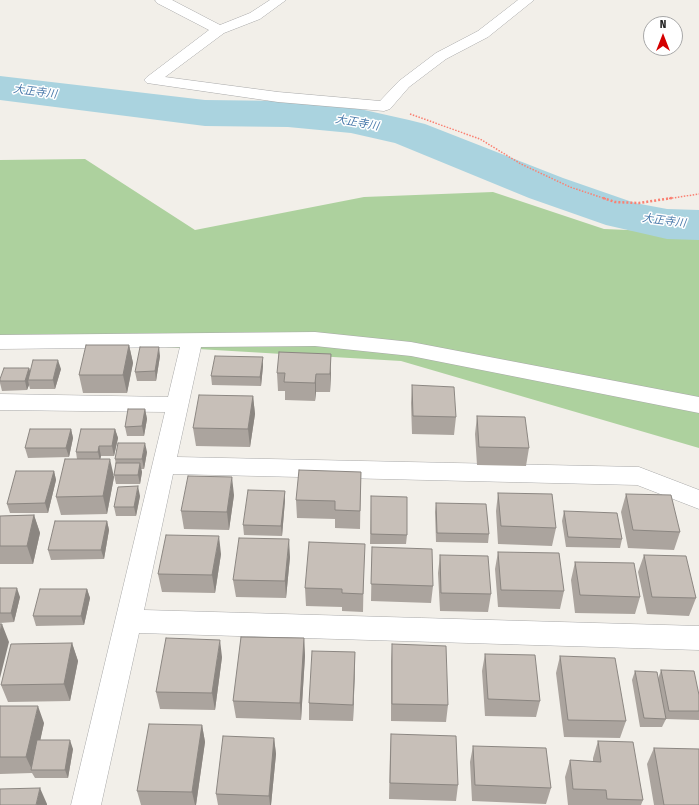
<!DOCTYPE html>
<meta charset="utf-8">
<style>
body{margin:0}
#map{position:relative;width:699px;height:805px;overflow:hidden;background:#f2efe9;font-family:"Fira Sans Condensed",sans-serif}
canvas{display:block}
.north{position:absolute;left:643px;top:16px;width:40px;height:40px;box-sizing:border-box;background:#fff;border:1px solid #a7a7a7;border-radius:50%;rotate:0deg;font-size:11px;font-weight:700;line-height:16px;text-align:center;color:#222}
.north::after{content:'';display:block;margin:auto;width:14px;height:18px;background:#d40000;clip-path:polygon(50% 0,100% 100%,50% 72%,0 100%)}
</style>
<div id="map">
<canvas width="699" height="805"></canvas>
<div class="north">N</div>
</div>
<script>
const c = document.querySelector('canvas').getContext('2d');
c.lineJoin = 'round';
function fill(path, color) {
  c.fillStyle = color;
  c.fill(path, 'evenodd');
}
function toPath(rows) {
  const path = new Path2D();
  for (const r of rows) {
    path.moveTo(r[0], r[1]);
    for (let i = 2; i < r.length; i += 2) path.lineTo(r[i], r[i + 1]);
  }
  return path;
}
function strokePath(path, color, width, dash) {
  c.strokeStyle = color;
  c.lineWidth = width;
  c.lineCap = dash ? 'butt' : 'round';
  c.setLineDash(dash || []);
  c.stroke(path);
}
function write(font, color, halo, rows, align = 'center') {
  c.font = font + ' "Fira Sans Condensed","Noto Sans JP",sans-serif';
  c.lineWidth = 3;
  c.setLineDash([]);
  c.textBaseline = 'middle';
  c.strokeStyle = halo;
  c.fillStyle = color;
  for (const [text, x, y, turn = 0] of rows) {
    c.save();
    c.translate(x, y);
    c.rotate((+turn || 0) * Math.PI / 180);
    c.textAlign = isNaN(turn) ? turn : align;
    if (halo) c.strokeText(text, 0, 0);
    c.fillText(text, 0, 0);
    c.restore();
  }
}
const forest = toPath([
 [85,159,195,230,364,197,493,192,604,229,699,233,699,448,401,361,12,338,0,344,0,160]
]);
const river = toPath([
 [0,76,205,100,288,101,351,107,409,120,425,124,563,178,635,203,667,209,699,210,699,240,667,239,606,225,529,198,395,143,351,133,288,127,205,126,0,100,0,76]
]);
const pathFar1 = toPath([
 [410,114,480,139,521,164,570,187,606,199],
 [666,199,699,194]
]);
const path = toPath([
 [603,198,615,202,639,203,672,198]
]);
const minor = toPath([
 [155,0,172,0,220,25,250,13,270,0,286,0,260,19,224,33,165,77,278,92,380,101,399,81,436,53,478,31,518,0,534,0,488,37,446,59,409,87,390,109,384,111,278,102,147,83,144,80,147,77,209,30,157,3,155,0],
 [315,332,411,342,699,397,699,413,411,356,315,346,201,347,177,457,639,467,699,490,699,509,637,485,173,474,144,610,699,626,699,650,139,633,101,805,71,805,165,412,0,410,0,394,168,397,180,347,0,349,0,335,315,332]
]);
const wall = toPath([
 [129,345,133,363,127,393,83,393,79,375],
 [160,356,156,381,137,381,135,372],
 [263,366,261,386,212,385,211,376],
 [29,368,30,371,61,369,55,389,30,389,29,385,27,390,2,391,0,383,0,379],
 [331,372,330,392,316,392,315,401,285,400,285,391,278,391,277,373],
 [412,385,456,417,454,435,412,434,411,403],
 [253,396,255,414,250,447,196,446,193,428],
 [145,409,147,419,144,436,127,436,125,427],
 [477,416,529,448,526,466,477,465,475,434],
 [71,429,73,438,69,457,28,458,25,448],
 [115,429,118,438,114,456,101,456,100,459,114,477,107,514,61,515,56,497,77,459,76,452],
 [147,452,144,469,141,469,142,472,140,484,116,484,114,475,116,465,115,459],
 [54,471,56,480,48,513,10,513,7,504],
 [361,472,360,529,335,528,335,519,297,518,296,500],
 [285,491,285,500,282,536,244,535,243,525],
 [498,493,556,528,552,546,498,544,496,511],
 [626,494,680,532,674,550,628,548,621,512],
 [234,495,229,530,184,529,181,511],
 [140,496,136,516,116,516,114,507],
 [371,496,407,535,406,544,370,544],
 [436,503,489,534,488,543,436,542,435,512],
 [564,511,622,539,620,548,566,547,562,521],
 [34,515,40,533,33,564,0,564,0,516],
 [107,521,109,530,104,559,51,560,48,550],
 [372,547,433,586,431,603,371,601],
 [498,552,564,591,560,609,498,607,495,569],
 [221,554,215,593,162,592,158,574],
 [440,555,491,594,488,612,440,611,438,573],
 [644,555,696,598,689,616,647,614,638,572],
 [290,557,286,598,236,597,233,580],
 [364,562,363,612,342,611,342,607,306,606,305,588],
 [575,562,640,597,635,614,575,613,571,580],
 [0,588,20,597,14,622,0,623],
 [87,589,90,598,84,625,36,626,33,616],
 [304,638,305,656,301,720,236,718,233,701],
 [72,643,78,661,70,701,8,702,1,685],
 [392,644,448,705,446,722,391,721,391,661],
 [355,652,353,721,309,720,309,703],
 [485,654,540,701,536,717,485,716,482,671],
 [560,656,626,721,620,738,564,737,556,673],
 [222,657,215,710,160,709,156,692],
 [661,670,699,695,699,720,666,719,662,727,640,727,632,680,635,671,658,679],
 [0,706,44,723,40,740,73,749,68,778,35,778,32,773,0,774],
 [202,725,205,742,196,805,141,805,137,791],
 [391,734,458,785,456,801,389,799,390,750],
 [274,738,276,754,271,805,218,805,216,794],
 [598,741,643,800,641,805,568,805,565,777,570,760,593,762,593,758],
 [473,746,551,788,546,804,472,801,470,762],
 [654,748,699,805,654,805,647,764]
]);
const shadedWall = toPath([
 [129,345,133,363,127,393,123,375],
 [159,347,160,356,156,381,155,371],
 [331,354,331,372,330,392,330,374],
 [263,357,263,366,261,386,260,377],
 [58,360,61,369,55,389,53,380],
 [29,368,32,377,28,380,29,385,27,390,25,381],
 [316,374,316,392,315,401,315,383],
 [253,396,255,414,250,447,248,429],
 [145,409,147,419,144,436,142,426],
 [71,429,73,438,69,457,66,448],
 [115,429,118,438,114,456,112,446],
 [145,443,147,452,144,469,142,459],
 [99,446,101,456,100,461,98,452],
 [110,459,114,477,107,514,103,496],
 [140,463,142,472,140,484,138,475],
 [54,471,56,480,48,513,45,503],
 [232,477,234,495,229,530,227,512],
 [138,486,140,496,136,516,134,507],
 [285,491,285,500,282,536,281,526],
 [34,515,40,533,33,564,27,546],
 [107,521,109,530,104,559,101,550],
 [219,536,221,554,215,593,212,575],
 [289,539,290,557,286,598,285,581],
 [17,588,20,597,14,622,11,613],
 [87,589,90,598,84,625,81,616],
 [2,624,9,642,0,678,0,632],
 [304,638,305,656,301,720,300,703],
 [220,640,222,657,215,710,212,693],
 [72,643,78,661,70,701,64,684],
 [355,652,355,670,353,721,353,705],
 [38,706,44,723,34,770,32,770,26,757],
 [202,725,205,742,196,805,195,805,192,792],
 [274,738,276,754,271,805,270,805,269,796],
 [70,740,73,749,68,778,65,770],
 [40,788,47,804,47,805,36,805]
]);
const building = toPath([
 [86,345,129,345,123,375,79,375,86,345],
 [140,347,159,347,155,371,135,372,140,347],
 [279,352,331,354,330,374,316,374,315,383,284,382,285,373,277,373,279,352],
 [215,356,263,357,260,377,211,376,215,356],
 [33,360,58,360,53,380,28,380,33,360],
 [4,368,29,368,25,381,0,381,0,379,4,368],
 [412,385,454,387,456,417,413,416,412,385],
 [199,395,253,396,248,429,193,428,199,395],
 [128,409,145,409,142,426,125,427,128,409],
 [477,416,525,417,529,448,479,447,477,416],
 [30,429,71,429,66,448,25,448,30,429],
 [81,429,115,429,112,446,99,446,98,452,76,452,81,429],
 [118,443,145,443,142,459,115,459,118,443],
 [65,459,110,459,103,496,56,497,65,459],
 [116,463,140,463,138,475,114,475,116,463],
 [299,470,361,472,360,511,335,510,335,501,296,500,299,470],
 [16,471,54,471,45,503,7,504,16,471],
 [188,476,232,477,227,512,181,511,188,476],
 [138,486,134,507,114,507,118,487,138,486],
 [248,490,285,491,281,526,243,525,248,490],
 [498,493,552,494,556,528,501,526,498,493],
 [626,494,671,495,680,532,633,530,626,494],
 [371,496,407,497,407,535,371,534,371,496],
 [436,503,486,504,489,534,437,533,436,503],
 [564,511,617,513,622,539,568,537,564,511],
 [34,515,27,546,0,546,0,516,34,515],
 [55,521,107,521,101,550,48,550,55,521],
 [166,535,219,536,212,575,158,574,166,535],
 [239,538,289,539,285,581,233,580,239,538],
 [309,542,365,544,363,594,342,593,342,589,305,588,309,542],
 [372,547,432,549,433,586,371,584,372,547],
 [498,552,559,553,564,591,501,590,498,552],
 [440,555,488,556,491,594,441,593,440,555],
 [644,555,686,556,696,598,652,597,644,555],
 [575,562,634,563,640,597,580,595,575,562],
 [0,588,17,588,11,613,0,613,0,588],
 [40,589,87,589,81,616,33,616,40,589],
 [0,624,2,624,0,632,0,624],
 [241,637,304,638,300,703,233,701,241,637],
 [166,638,220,640,212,693,156,692,166,638],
 [72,643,64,684,1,685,11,644,72,643],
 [392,644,446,646,448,705,392,704,392,644],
 [312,651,355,652,353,705,309,703,312,651],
 [485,654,535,655,540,701,488,699,485,654],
 [560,656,615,658,626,721,568,720,560,656],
 [661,670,694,671,699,695,699,711,669,711,661,670],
 [635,671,657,672,666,719,644,718,635,671],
 [0,706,38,706,26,757,0,757,0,706],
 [149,724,202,725,192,792,137,791,149,724],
 [391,734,456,736,458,785,390,783,391,734],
 [223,736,274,738,269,796,216,794,223,736],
 [37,740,70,740,65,770,31,770,37,740],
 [598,741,633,742,643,800,607,799,606,790,573,789,570,760,601,762,598,741],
 [473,746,546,748,551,788,475,785,473,746],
 [654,748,699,749,699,805,664,805,654,748],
 [40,788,36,805,0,805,0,789,40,788]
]);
const farWaternames = [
 ["大正寺川",35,92,7],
 ["大正寺川",357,123,10],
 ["大正寺川",664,221,7]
];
fill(forest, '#add19e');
fill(river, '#aad3df');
strokePath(minor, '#a9a9a9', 1);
strokePath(pathFar1, '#fa8072', 1.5, [1.5, 1.5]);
strokePath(path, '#fa8072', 2.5, [2, 2]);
fill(minor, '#fff');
fill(wall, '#aba49e');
fill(shadedWall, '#8b8681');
fill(building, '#c7bfb8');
strokePath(building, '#8b8681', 1);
write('italic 11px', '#4a7aab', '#fff', farWaternames);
</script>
